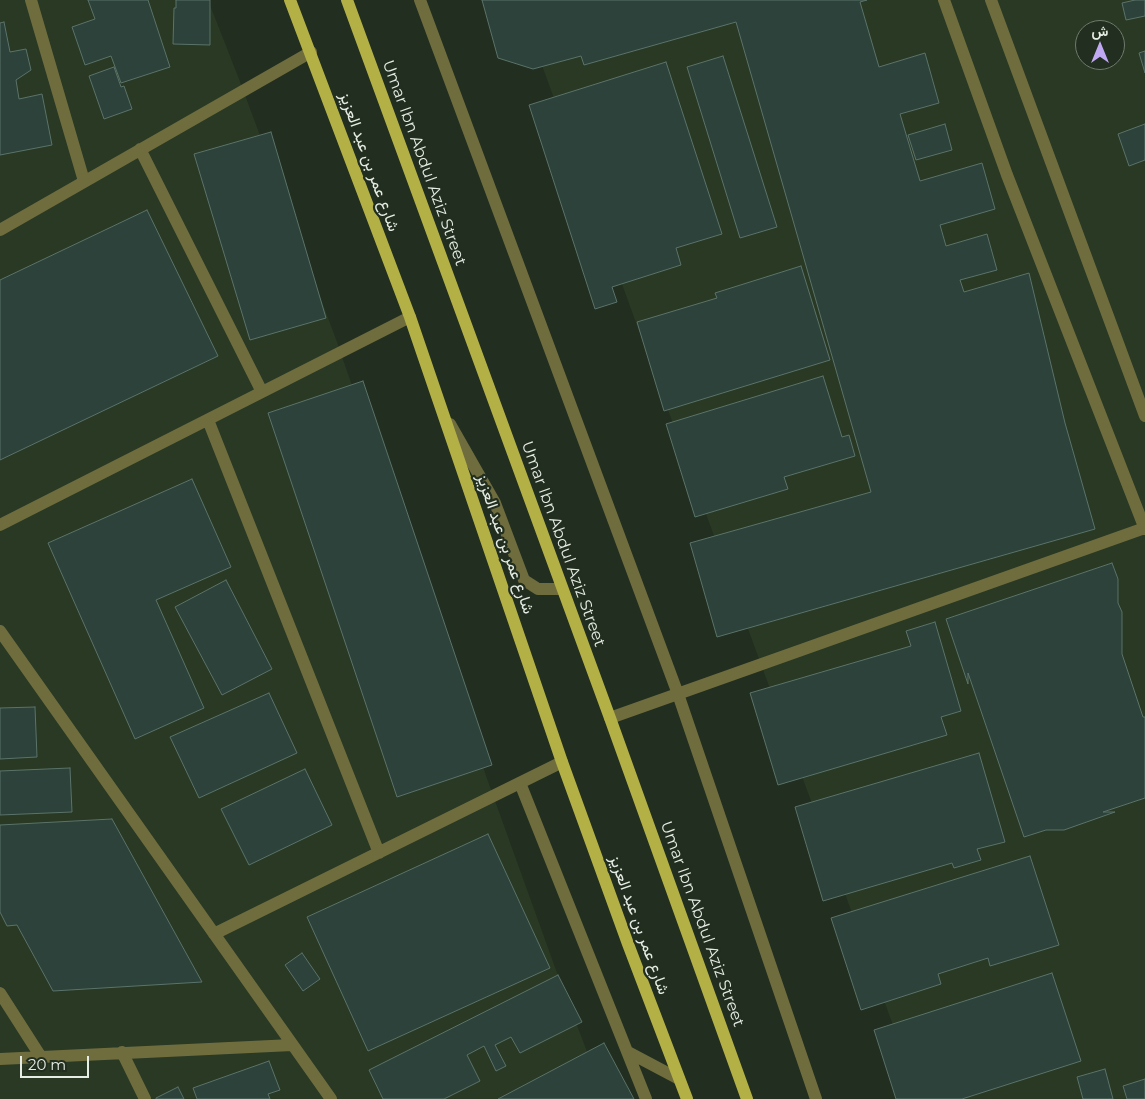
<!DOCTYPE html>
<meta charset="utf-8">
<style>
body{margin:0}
#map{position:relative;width:1145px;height:1099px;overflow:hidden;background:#222e1f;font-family:Montserrat,Vazirmatn,sans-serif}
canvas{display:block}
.north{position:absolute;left:1075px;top:20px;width:50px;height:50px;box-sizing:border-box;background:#222e1f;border:1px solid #707a6e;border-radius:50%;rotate:0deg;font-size:14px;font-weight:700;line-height:20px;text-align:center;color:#e6ede4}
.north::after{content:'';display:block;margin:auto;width:18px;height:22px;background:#c1a8f3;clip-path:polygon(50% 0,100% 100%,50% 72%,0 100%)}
.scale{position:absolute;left:20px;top:1056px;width:69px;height:22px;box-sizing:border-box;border:2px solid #e6ede4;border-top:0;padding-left:6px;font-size:15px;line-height:18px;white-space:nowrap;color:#e6ede4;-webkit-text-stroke:4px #222e1f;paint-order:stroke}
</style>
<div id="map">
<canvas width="1145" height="1099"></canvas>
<div class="north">ش</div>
<div class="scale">20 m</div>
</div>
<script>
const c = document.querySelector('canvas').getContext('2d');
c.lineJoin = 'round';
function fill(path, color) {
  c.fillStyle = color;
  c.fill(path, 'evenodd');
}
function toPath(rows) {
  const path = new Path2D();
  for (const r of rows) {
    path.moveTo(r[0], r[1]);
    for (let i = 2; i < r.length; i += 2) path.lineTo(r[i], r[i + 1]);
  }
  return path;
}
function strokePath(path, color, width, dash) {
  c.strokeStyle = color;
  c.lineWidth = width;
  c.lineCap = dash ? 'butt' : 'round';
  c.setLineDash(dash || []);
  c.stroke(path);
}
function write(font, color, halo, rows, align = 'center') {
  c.font = font + ' Montserrat,Vazirmatn,sans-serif';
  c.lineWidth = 4.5;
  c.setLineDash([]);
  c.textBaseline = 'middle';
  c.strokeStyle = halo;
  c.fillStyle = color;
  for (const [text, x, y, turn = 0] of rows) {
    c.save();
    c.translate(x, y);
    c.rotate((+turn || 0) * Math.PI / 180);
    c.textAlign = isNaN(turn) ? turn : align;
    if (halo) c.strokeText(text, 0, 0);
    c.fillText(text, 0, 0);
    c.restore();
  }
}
const built = toPath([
 [0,0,208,0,239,79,337,342,490,787,556,970,605,1099,0,1099],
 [518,0,1145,0,1145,1099,920,1099],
 [1085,30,1115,30,1115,60,1085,60]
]);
const building = toPath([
 [88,0,148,0,170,67,121,83,111,56,85,65,72,27,95,19,88,0],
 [176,0,210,0,210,45,173,44,174,8,176,8,176,0],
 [482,0,867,0,860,2,879,67,925,53,939,103,900,114,920,181,982,163,995,209,940,225,946,246,987,234,997,270,960,280,964,292,1029,273,1065,423,1095,529,717,637,690,543,871,492,736,22,584,65,581,56,533,69,498,58,482,0],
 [1135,0,1145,0,1145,16,1126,20,1122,3,1135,0],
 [4,22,10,52,26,49,31,70,16,80,19,99,42,94,52,145,0,155,0,23,4,22],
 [1145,51,1145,73,1139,53,1145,51],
 [723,56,777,227,740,238,687,67,723,56],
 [666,62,722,234,676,248,681,265,612,287,617,302,595,309,529,105,666,62],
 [114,67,121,87,124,86,132,109,104,119,89,76,114,67],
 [945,124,952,150,916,160,908,135,945,124],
 [1145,124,1145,160,1129,166,1118,134,1145,124],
 [271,132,326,318,250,340,194,154,271,132],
 [147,210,218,356,0,460,0,280,147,210],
 [801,266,830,360,664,411,637,322,717,298,715,293,801,266],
 [823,376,842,437,849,435,855,456,784,477,788,489,695,517,666,424,823,376],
 [363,381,492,765,397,797,268,413,363,381],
 [192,479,231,567,156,600,204,708,135,739,48,543,192,479],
 [1112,563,1118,579,1118,603,1122,612,1122,654,1143,717,1145,717,1145,798,1103,812,1115,812,1064,830,1046,830,1024,837,968,673,968,684,946,619,1112,563],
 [226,580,272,669,222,695,175,607,226,580],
 [935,622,961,711,941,717,947,735,778,785,750,693,911,646,906,631,935,622],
 [269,693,297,753,199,798,170,737,269,693],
 [35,707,37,757,0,759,0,708,35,707],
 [979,753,1005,842,977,849,981,860,954,868,952,863,823,901,795,807,979,753],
 [70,768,72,812,0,815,0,771,70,768],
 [305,769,332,825,249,865,221,809,305,769],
 [112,819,202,982,53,991,17,925,7,926,0,912,0,825,112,819],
 [488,834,550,968,368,1051,307,917,488,834],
 [1030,856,1059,945,990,966,988,958,938,974,941,984,861,1010,831,918,1030,856],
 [302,953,320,979,303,991,285,965,302,953],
 [1052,973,1081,1061,962,1099,896,1099,874,1030,1052,973],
 [558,975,582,1022,520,1053,511,1037,495,1045,506,1066,496,1071,484,1046,467,1055,480,1081,444,1099,383,1099,369,1070,558,975],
 [604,1043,634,1099,498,1099,604,1043],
 [269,1061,280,1090,268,1094,270,1099,197,1099,193,1088,269,1061],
 [1105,1069,1113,1099,1083,1099,1077,1077,1105,1069],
 [1145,1079,1145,1099,1127,1099,1123,1086,1145,1079],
 [178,1087,184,1099,156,1099,156,1098,178,1087]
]);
const minor = toPath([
 [31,0,84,181],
 [420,0,678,694,816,1099],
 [944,0,1007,175,1145,529],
 [991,0,1145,416],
 [140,149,262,392],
 [0,230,311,52],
 [208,420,379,853],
 [450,424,495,503,524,580,538,589,562,589],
 [0,525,410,317],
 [0,631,331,1099],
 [610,718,1145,528],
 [520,783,646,1099],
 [214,934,562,762],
 [0,993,41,1057],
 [122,1052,145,1099],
 [628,1052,679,1079],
 [0,1059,292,1045]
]);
const major = toPath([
 [290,0,410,317,562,762,628,944,687,1099],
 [347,0,610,718,747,1099]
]);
const streetNames = [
 ["شارع عمر بن عبد العزيز",369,162,70],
 ["Umar Ibn Abdul Aziz Street",424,163,70],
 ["شارع عمر بن عبد العزيز",505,544,71],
 ["Umar Ibn Abdul Aziz Street",563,544,70],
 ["Umar Ibn Abdul Aziz Street",702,924,70],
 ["شارع عمر بن عبد العزيز",639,925,70]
];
fill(built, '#293924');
fill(building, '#2c423a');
strokePath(building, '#5b736a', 1);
strokePath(minor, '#6f6d3e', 12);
strokePath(major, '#b3b045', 12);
write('16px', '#e6ede4', '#222e1f', streetNames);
</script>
